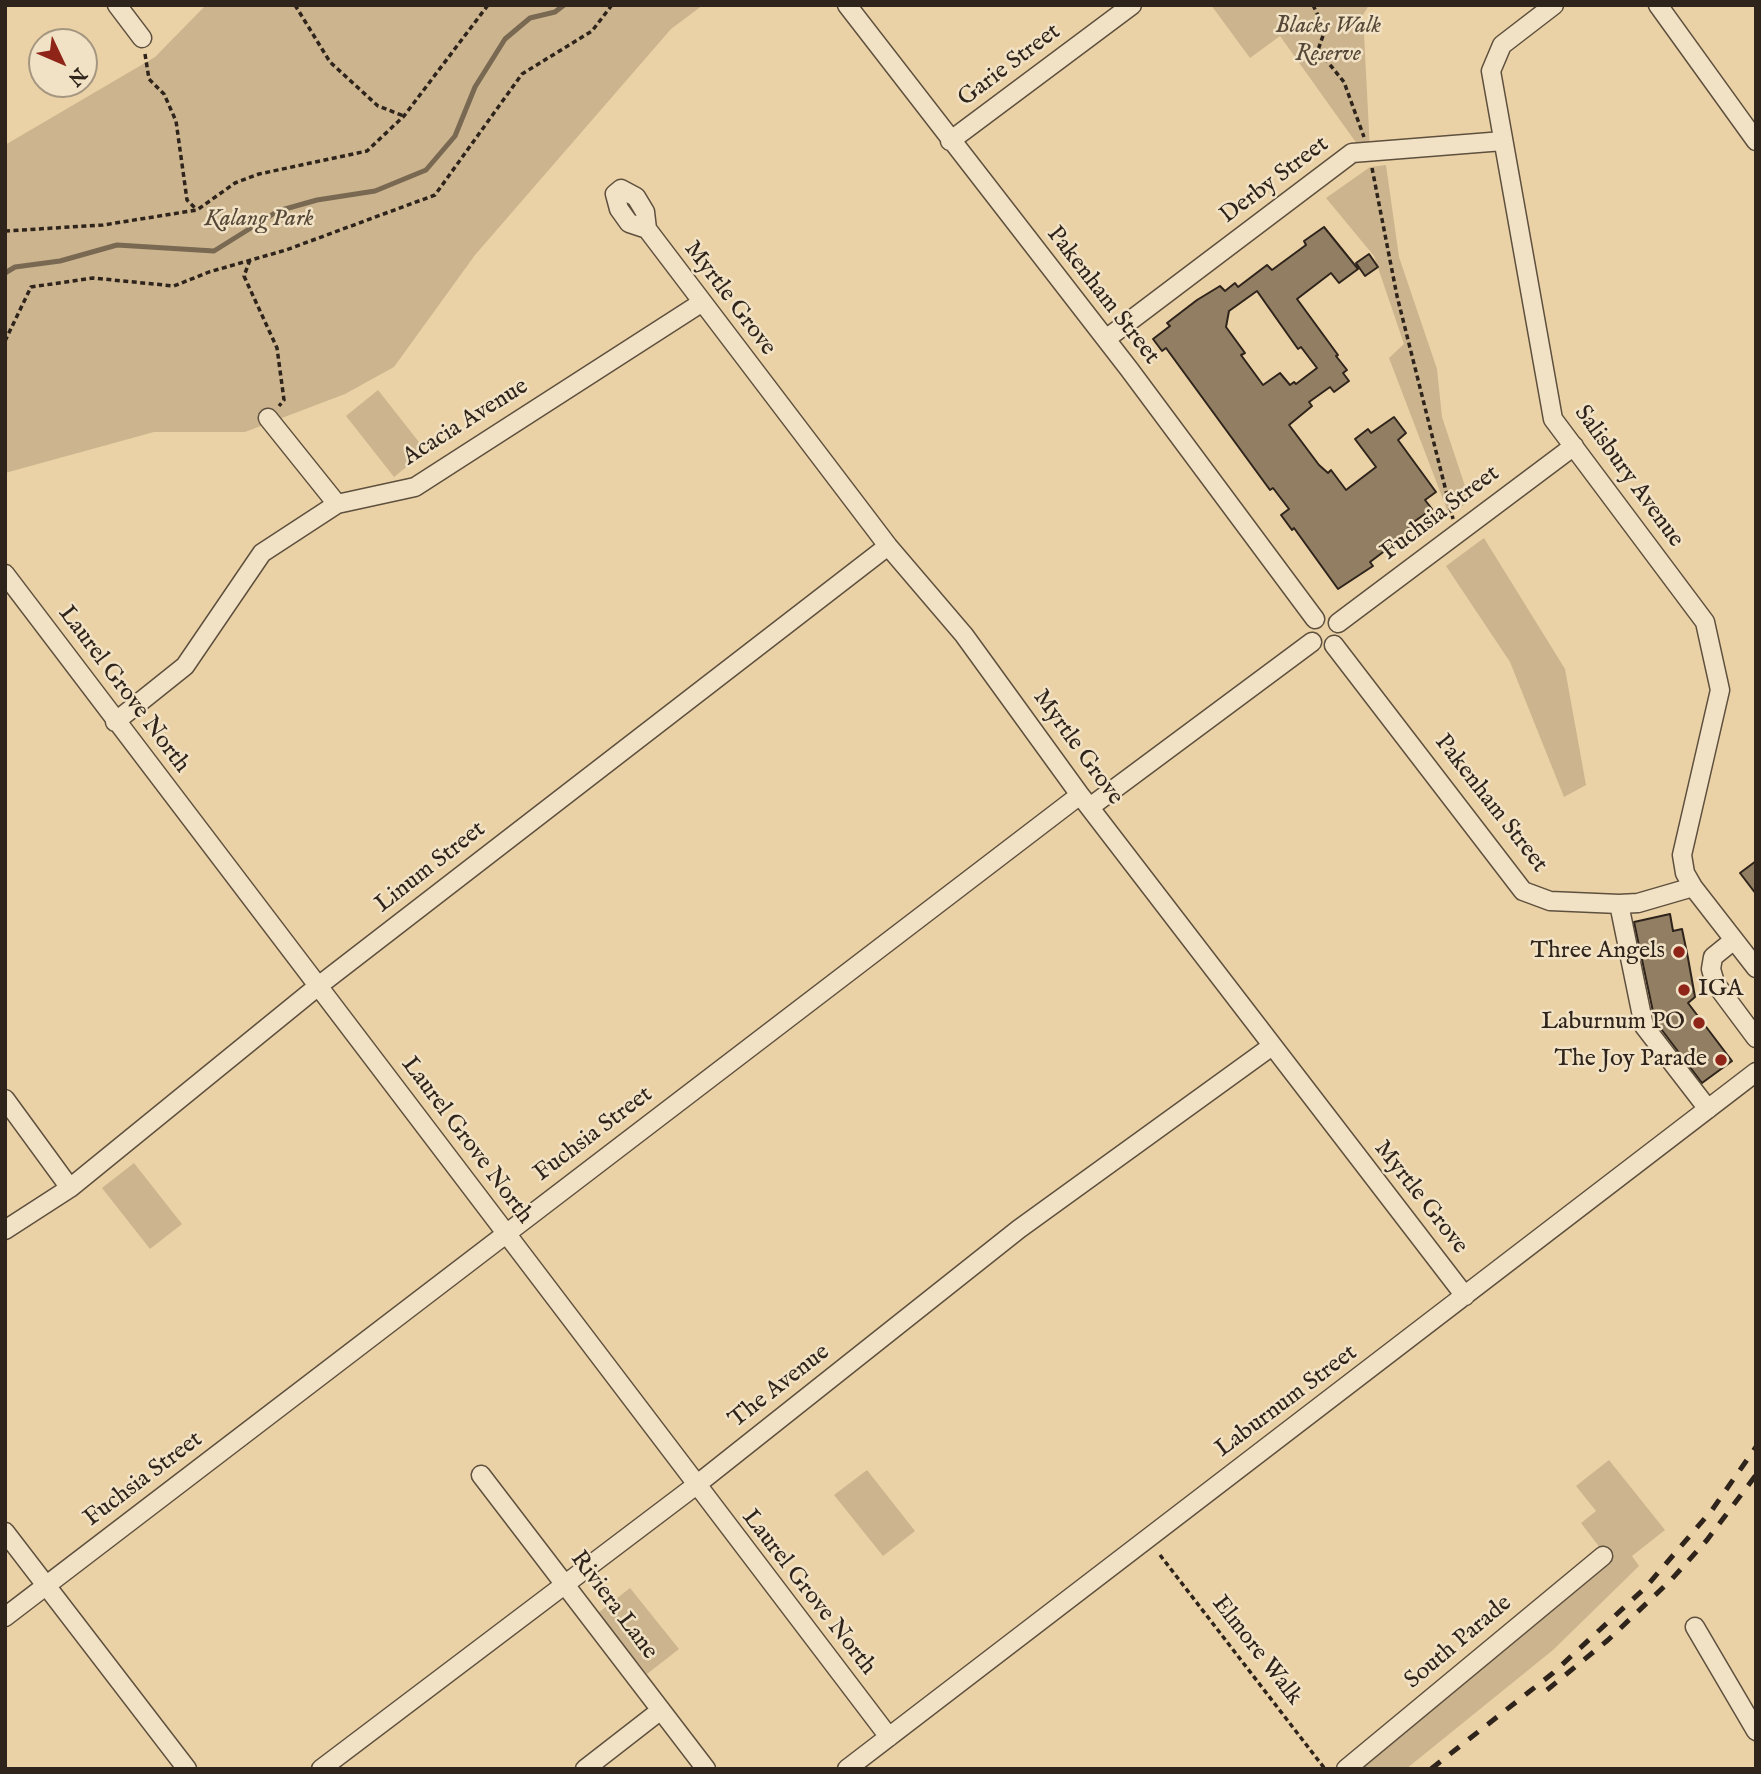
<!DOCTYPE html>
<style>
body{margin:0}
#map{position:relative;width:1761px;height:1774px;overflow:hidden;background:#ebd2a6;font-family:"IM FELL English",serif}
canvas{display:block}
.frame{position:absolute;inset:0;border:7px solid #2f241b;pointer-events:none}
.north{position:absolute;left:28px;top:28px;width:70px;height:70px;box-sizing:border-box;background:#f2e2c5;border:2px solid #a49681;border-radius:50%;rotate:134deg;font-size:19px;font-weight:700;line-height:28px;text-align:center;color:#2f241b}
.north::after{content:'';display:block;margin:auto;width:24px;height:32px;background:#8f2418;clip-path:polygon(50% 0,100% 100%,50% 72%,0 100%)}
</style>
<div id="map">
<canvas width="1761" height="1774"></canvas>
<div class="frame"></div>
<div class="north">N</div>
</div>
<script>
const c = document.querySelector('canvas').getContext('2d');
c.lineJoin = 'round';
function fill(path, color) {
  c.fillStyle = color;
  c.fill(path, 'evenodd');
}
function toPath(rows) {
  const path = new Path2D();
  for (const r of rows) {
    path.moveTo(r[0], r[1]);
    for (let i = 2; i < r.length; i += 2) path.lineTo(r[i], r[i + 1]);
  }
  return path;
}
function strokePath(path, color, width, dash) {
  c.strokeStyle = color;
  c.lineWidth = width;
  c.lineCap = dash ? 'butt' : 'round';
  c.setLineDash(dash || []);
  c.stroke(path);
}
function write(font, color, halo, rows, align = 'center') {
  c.font = font + ' "IM FELL English",serif';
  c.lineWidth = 5;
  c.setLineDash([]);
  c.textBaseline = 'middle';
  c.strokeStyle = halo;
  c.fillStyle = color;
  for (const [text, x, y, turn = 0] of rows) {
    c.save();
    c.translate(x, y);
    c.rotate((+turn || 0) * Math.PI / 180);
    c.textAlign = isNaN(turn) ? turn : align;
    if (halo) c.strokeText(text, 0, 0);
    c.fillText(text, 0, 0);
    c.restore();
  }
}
const green = toPath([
 [206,5,703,5,671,29,475,255,394,367,345,394,245,432,154,432,5,473,5,145,155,57],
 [1211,5,1369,5,1363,15,1370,150,1362,151,1280,36,1250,58],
 [1386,165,1399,257,1437,369,1442,417,1470,501,1449,515,1389,358,1404,344,1374,256,1326,198,1370,167],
 [378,390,426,451,394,477,346,416],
 [1484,538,1565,669,1586,785,1564,797,1510,662,1446,566],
 [134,1163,182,1224,150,1249,102,1188],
 [1609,1460,1665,1530,1632,1556,1639,1566,1553,1650,1406,1769,1359,1769,1610,1561,1581,1523,1596,1511,1576,1486],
 [867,1470,915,1531,883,1556,834,1495],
 [630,1588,679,1649,647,1674,598,1613]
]);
const stream = toPath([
 [5,273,15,267,60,261,117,245,214,251,278,211,317,200,375,191,426,170,455,136,475,87,505,39,530,18,555,12,564,5]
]);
const building = toPath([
 [1324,227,1358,269,1339,283,1331,273,1297,299,1338,355,1336,356,1347,370,1343,373,1349,381,1334,392,1330,387,1309,402,1312,406,1289,425,1319,465,1328,473,1331,470,1346,490,1376,467,1355,439,1368,429,1371,433,1394,417,1406,433,1398,440,1436,492,1425,500,1432,509,1408,526,1411,531,1370,562,1373,566,1338,589,1294,528,1292,530,1281,515,1289,509,1273,488,1270,490,1166,348,1162,351,1153,339,1170,326,1167,323,1197,300,1220,286,1225,291,1235,283,1238,287,1267,265,1272,270,1306,245,1304,241,1324,227],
 [1257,291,1298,349,1301,347,1317,368,1296,384,1294,382,1290,385,1280,373,1263,385,1241,355,1245,353,1226,327,1229,311,1257,291],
 [1369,254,1378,267,1365,276,1356,263,1369,254],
 [1756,861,1756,894,1740,873,1756,861],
 [1670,914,1673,931,1682,929,1688,958,1695,997,1688,1003,1732,1061,1702,1083,1655,1021,1634,922,1670,914]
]);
const path = toPath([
 [295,5,330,62,378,106,404,116],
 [1313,5,1325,30,1318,50,1344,82,1364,137],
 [145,54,149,79,164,94,176,121,187,200,197,210],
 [1372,168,1397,296,1453,519],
 [5,231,103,225,197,210,235,183,259,174,367,151,404,116,488,5],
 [250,260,244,276,277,348,284,400,279,406],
 [5,341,31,287,93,278,174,286,209,272,286,250,435,195,522,74,592,31,612,5],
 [1160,1555,1325,1769]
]);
const minor = toPath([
 [117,5,142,38],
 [847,5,1129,369,1315,619],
 [1554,5,1502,45,1491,71,1553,419,1705,622,1720,690,1682,855,1685,873,1693,887,1756,968],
 [1658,5,1756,141],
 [950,141,1132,5],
 [621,189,636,197,645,212,647,229,629,223,619,209,615,194,621,189],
 [647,229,888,546,964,635,1080,795,1465,1296],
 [1106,339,1352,153,1503,141],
 [268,418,337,504],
 [5,574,889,1737],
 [1338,623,1574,446],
 [1334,645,1523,891,1550,901,1619,904,1638,903,1693,887],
 [115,722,185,666,262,553,337,504,415,487,701,303],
 [1090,807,1312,642],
 [1619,904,1644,1026,1708,1109],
 [1734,940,1713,957,1711,969,1715,983,1756,1038],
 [5,1099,70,1188],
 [5,1230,70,1188,317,987,888,546],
 [481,1475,706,1769],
 [5,1532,187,1769],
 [5,1617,1080,795],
 [1695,1627,1756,1731],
 [321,1769,695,1486,1019,1229,1272,1046],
 [585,1769,661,1710],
 [847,1769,1756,1072],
 [1346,1769,1603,1556]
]);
const rail = toPath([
 [1547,1690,1608,1640,1671,1580,1707,1540,1756,1475],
 [1431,1769,1553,1673,1645,1588,1712,1510,1756,1447]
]);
const markers = [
 [1679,952,7,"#8f2418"],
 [1684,990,7,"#8f2418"],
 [1699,1023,7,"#8f2418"],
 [1721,1060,7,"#8f2418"]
];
const parkNames = [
 ["Blacks Walk",1328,27],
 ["Reserve",1328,55],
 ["Kalang Park",259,220]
];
const streetNames = [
 ["Garie Street",1010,66,-37],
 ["Derby Street",1275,181,-37],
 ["Pakenham Street",1102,296,52],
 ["Myrtle Grove",729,299,53],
 ["Acacia Avenue",466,423,-32],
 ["Salisbury Avenue",1628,477,54],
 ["Fuchsia Street",1441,514,-37],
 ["Laurel Grove North",123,690,53],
 ["Myrtle Grove",1077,748,54],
 ["Pakenham Street",1490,804,52],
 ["Linum Street",431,868,-38],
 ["Fuchsia Street",594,1135,-37],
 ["Laurel Grove North",466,1141,53],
 ["Myrtle Grove",1420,1198,52],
 ["The Avenue",780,1387,-38],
 ["Laburnum Street",1287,1402,-37],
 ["Fuchsia Street",144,1480,-37],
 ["Laurel Grove North",808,1593,52],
 ["Riviera Lane",613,1606,53],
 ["South Parade",1459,1643,-40],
 ["Elmore Walk",1256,1651,52]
];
const poiNames = [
 ["Three Angels",1665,952],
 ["IGA",1698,990,"left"],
 ["Laburnum PO",1685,1023],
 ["The Joy Parade",1707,1060]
];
fill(green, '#cbb48e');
strokePath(stream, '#796952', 5);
fill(building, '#917e63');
strokePath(building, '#2f241b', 2);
strokePath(minor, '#5e503e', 21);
strokePath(path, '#2f241b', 3.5, [5, 3.5]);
strokePath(minor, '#f2e2c5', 18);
strokePath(rail, '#2f241b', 5, [12, 12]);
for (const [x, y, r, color] of markers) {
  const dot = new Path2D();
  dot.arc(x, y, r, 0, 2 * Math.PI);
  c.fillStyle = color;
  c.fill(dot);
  strokePath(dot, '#f2e2c5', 2.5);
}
write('italic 24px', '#564838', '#f2e2c5', parkNames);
write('24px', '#2f241b', '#f2e2c5', streetNames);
write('24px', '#2f241b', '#f2e2c5', poiNames, 'right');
</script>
